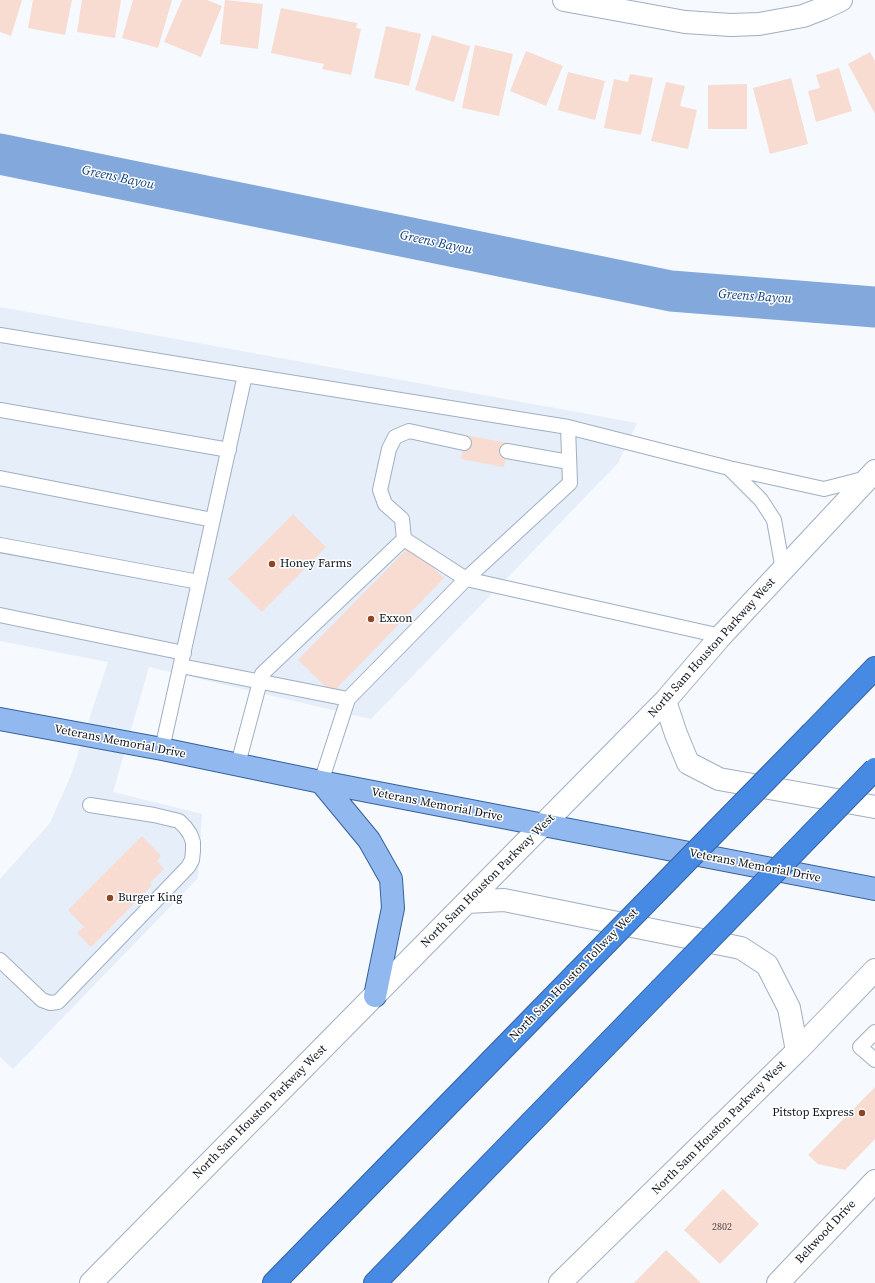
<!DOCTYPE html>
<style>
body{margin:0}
canvas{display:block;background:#f6f9fd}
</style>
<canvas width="875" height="1283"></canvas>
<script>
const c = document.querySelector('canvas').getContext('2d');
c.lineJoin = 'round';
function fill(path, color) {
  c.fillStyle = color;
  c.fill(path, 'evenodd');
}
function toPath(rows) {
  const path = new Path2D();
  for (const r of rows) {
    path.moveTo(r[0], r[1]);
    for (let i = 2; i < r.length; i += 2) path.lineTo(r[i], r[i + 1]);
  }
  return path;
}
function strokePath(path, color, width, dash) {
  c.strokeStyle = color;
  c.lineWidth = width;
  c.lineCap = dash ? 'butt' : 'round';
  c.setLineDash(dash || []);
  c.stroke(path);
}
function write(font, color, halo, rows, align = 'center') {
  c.font = font + ' "Source Serif 4",serif';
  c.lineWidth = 3;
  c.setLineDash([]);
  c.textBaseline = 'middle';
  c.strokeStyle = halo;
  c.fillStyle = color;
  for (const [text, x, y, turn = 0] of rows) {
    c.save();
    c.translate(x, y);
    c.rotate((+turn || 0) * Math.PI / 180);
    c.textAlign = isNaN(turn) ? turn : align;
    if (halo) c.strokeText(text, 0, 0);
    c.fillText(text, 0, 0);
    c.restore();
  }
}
const built = toPath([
 [0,307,637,423,618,463,371,719,149,667,113,792,202,814,198,878,13,1069,0,1057,0,879,50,823,71,775,108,662,0,641]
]);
const river = toPath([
 [0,154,671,291,875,307]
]);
const building = toPath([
 [0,0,22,0,11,36,0,32],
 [33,0,72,0,65,35,28,28],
 [82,0,121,0,115,38,77,32],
 [133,0,172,0,158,48,122,38],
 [182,0,207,0,222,6,201,57,164,42],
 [225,0,263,4,258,49,220,44],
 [281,8,357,23,356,28,361,29,351,75,322,69,324,64,271,53],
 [386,26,421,34,409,86,374,78],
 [432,35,470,46,454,102,415,90],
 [475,45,513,54,499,116,462,108],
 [526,51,563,66,546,106,510,91],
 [870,52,875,61,875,114,848,64],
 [839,68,852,111,816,122,808,91,820,88,816,75],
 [568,72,605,81,595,120,558,110],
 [630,74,653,78,641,135,604,128,614,79,628,82],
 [791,78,808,144,770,154,753,88],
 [666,82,685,86,680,106,697,110,688,149,651,141],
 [747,84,747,129,708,129,708,85],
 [465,435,509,443,504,467,461,459],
 [293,514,326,547,262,612,228,579],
 [410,546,444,578,332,693,298,660],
 [142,836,161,856,157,861,164,869,150,883,152,885,91,947,77,933,84,927,68,910],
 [875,1087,875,1139,845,1170,818,1164,808,1155],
 [723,1189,759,1224,720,1264,684,1230],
 [666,1250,701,1283,634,1283]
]);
const service = toPath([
 [0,335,245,375],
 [0,410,229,450],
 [507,451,569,462],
 [729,468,761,500,774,520,783,570],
 [0,478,213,520],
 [404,539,402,519,385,504,380,490,389,449,395,437,409,431,464,443],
 [0,545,199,582],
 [0,615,184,653],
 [181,666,348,699],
 [162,749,245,375,568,427,729,468,824,489,867,478],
 [238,764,262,674,404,539,466,579,570,483,568,427],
 [321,782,348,699,466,579,721,636],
 [0,960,42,1000,50,1003,58,1002,188,867,192,860,193,851,193,842,190,834,185,827,179,821,154,815,90,805],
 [875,1032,860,1047,875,1060]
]);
const minor = toPath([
 [564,0,685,22,731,25,759,24,803,16,824,8,841,0],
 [778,1283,875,1181]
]);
const secondary = toPath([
 [665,701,676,734,688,763,719,779,875,807],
 [467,902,504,900,741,948,767,965,789,1008,797,1051],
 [91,1283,665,701,721,636,875,471],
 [560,1283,797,1051,875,970]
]);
const primary = toPath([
 [0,719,162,749,321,782,875,889],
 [321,782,369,840,391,879,393,908,375,996]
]);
const motorway = toPath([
 [812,733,875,668],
 [274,1283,575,975],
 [375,1283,660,990]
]);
const motorwayBridge = toPath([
 [575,975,812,733],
 [660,990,875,769]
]);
const markers = [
 [272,564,4,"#8d4523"],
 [371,619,4,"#8d4523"],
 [110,898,4,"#8d4523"],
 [862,1113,4,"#8d4523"]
];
const numberNames = [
 ["2802",722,1227]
];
const poiNames = [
 ["Honey Farms",280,564],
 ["Exxon",379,619],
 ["Burger King",118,898],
 ["Pitstop Express",854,1113,"right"]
];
const streetNames = [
 ["North Sam Houston Parkway West",712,648,-48],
 ["Veterans Memorial Drive",120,742,11],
 ["Veterans Memorial Drive",437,805,11],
 ["Veterans Memorial Drive",755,866,11],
 ["North Sam Houston Parkway West",488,881,-45],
 ["North Sam Houston Tollway West",574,975,-46],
 ["North Sam Houston Parkway West",260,1112,-45],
 ["North Sam Houston Parkway West",719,1128,-45],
 ["Beltwood Drive",826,1232,-47]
];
const waterNames = [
 ["Greens Bayou",118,178,12],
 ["Greens Bayou",436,243,12],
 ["Greens Bayou",755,297,4]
];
fill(built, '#e6eef9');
strokePath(river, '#83a8dc', 41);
fill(building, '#f8dcd1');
strokePath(service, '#a0afc4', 16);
strokePath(minor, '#a0afc4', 24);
strokePath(secondary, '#a0afc4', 24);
strokePath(primary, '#34629f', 24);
strokePath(motorway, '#34629f', 24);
strokePath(service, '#fff', 14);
strokePath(minor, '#fff', 22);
strokePath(secondary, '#fff', 22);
strokePath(primary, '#91b9ef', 22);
strokePath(motorway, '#478ae4', 22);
strokePath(motorwayBridge, '#34629f', 24, []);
strokePath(motorwayBridge, '#478ae4', 22);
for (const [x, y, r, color] of markers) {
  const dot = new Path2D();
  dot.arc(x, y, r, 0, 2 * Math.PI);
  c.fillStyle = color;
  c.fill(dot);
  strokePath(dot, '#fff', 1.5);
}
write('10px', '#4b484b', null, numberNames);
write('12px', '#11171e', '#fff', poiNames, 'left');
write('12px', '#11171e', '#fff', streetNames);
write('italic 13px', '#0d3e7c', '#fff', waterNames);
</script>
